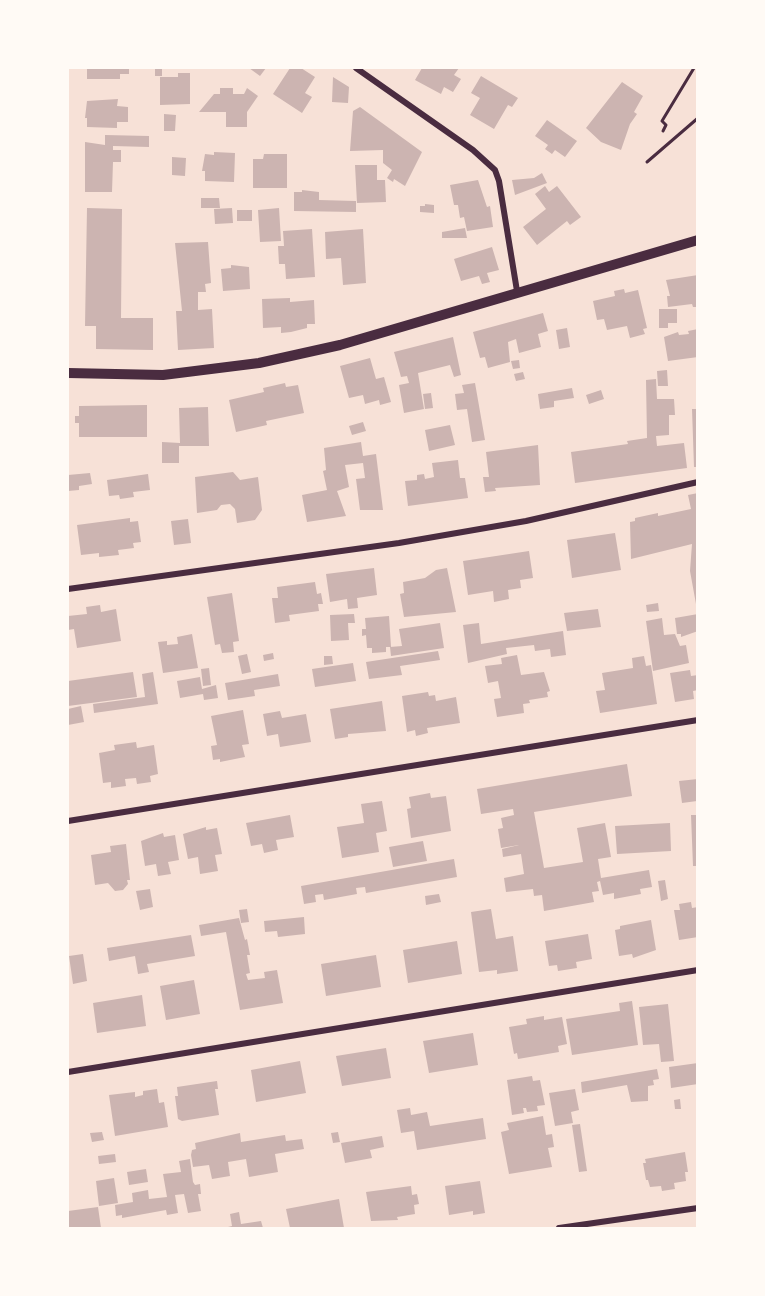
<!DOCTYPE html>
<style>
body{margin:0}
#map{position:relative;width:765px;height:1296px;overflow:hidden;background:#f7e1d7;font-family:"Work Sans",sans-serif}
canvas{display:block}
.frame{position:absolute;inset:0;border:69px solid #fffaf5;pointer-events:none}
</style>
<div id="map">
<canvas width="765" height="1296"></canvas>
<div class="frame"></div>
</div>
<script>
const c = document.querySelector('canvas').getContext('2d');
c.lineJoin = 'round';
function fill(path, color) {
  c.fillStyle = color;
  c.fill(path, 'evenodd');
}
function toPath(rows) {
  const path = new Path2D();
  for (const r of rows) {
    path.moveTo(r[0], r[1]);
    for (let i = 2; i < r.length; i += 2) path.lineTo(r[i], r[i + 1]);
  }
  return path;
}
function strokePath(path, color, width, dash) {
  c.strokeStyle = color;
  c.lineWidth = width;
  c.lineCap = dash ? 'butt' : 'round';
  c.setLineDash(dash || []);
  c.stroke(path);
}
const building = toPath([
 [87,68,129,68,129,74,120,74,120,79,87,79],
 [155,68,162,68,162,76,155,76],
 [249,68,266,68,260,76],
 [290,68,301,68,315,77,305,93,312,97,302,113,273,94],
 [422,68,459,68,454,75,461,79,453,92,444,87,441,94,415,80],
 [178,73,190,73,190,104,160,105,160,77,178,77],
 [481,76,518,98,512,107,508,105,494,129,470,115,480,98,471,93],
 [333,77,349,87,348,103,332,102],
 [622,82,643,96,634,112,637,114,630,124,621,150,601,142,586,128],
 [220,88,233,88,233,94,244,94,247,88,258,96,247,112,247,127,226,127,226,112,199,112,214,94,220,94],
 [118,99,117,106,128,107,128,122,117,122,117,128,87,127,87,118,85,118,87,101],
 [360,107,422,152,405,186,394,179,393,182,387,178,392,170,383,163,383,150,350,151,353,111],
 [164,114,176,115,175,131,164,131],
 [547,120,577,141,565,157,555,150,552,154,545,149,548,145,535,136],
 [105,135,149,136,149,147,113,146,113,150,121,150,121,162,113,162,112,192,85,192,85,142,105,145],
 [214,152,235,153,234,182,205,181,205,171,202,171,205,154,214,155],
 [264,154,287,154,287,188,253,188,253,159,263,159],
 [172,157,186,158,185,176,172,175],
 [355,165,377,165,377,180,385,180,386,202,357,203],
 [542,173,547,183,515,195,512,180,534,178],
 [478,180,487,207,490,206,493,227,467,231,464,217,460,218,458,205,454,205,450,185],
 [545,186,549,192,557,186,581,217,570,225,567,221,537,245,523,227,546,209,535,194],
 [302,190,319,192,319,200,356,201,356,212,294,211,294,192,302,192],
 [201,198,219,198,220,208,201,208],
 [425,204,434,205,434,213,420,212,420,206,425,206],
 [87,208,122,209,121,318,153,318,153,350,96,349,96,326,85,326],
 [232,208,233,223,215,224,214,209],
 [279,208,281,241,260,242,258,210],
 [237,210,252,210,252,221,237,221],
 [465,228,467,238,442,238,442,232],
 [312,229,315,277,286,279,285,264,279,264,278,246,284,246,283,231],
 [363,229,366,283,343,285,341,258,326,259,325,232],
 [208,242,211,283,205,284,206,292,198,292,198,310,212,309,214,348,178,350,176,311,182,311,175,243],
 [492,247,499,270,487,273,490,282,482,284,479,276,461,281,454,259],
 [231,265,249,267,250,289,223,291,221,269,231,268],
 [698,275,698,307,693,307,692,304,668,307,667,296,670,296,666,280],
 [624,289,625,293,638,290,647,328,643,329,645,334,630,338,627,326,607,330,604,319,597,320,593,301,615,296,614,291],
 [290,298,290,302,314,300,315,324,307,324,307,328,291,332,281,333,281,327,263,328,262,299],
 [659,309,677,309,677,323,668,323,668,328,659,328],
 [543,313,548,331,538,334,541,347,519,353,516,339,508,342,510,362,488,368,485,357,480,358,473,332],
 [567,328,570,347,559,349,556,330],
 [698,329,698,357,668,361,664,337,678,332,679,335,689,334,688,331],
 [453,337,461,375,454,377,450,365,418,373,424,409,404,413,399,385,409,383,407,376,401,377,394,352],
 [370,358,376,379,384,377,391,402,380,405,379,400,365,404,363,395,349,398,340,366],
 [519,360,520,368,513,369,511,361],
 [667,370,668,386,658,386,657,371],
 [523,372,525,379,516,381,514,374],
 [656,379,657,399,674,399,675,415,669,415,669,435,656,436,657,446,684,443,687,468,575,483,571,452,628,444,627,441,647,438,646,380],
 [285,383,286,387,298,385,304,413,266,421,267,425,236,432,229,400,264,392,263,388],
 [475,383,485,440,472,442,467,409,457,410,455,394,464,393,462,385],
 [572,388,574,398,554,401,554,407,540,409,538,394],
 [601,390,604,399,589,404,586,395],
 [431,393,433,408,425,409,423,394],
 [147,405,147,437,79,437,79,423,75,423,75,416,79,416,79,406],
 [208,407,209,446,179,446,179,463,162,463,162,442,180,443,179,408],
 [692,409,698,409,698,467,694,467],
 [363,422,366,431,352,435,349,426],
 [450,425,455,445,429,451,425,430],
 [361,442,363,456,376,454,383,510,360,510,356,479,365,478,363,463,345,465,349,487,337,491,346,516,307,522,302,495,327,490,323,471,326,470,324,448],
 [538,445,540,485,495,488,496,491,485,492,483,477,489,477,486,452],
 [458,460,460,478,465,478,468,498,408,506,405,481,417,480,417,475,424,474,425,479,434,477,432,463],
 [233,472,240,480,258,477,262,510,255,520,237,523,235,509,230,504,221,505,217,510,197,513,195,477],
 [90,473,92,484,79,486,79,490,68,491,68,475],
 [148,474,150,490,133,492,134,497,120,499,119,495,109,496,107,480],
 [698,493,698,604,696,604,690,571,692,544,631,559,630,522,635,521,635,518,658,513,658,516,691,509,688,495],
 [130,518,130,522,138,521,141,542,133,543,134,548,118,550,119,555,99,557,99,553,81,555,77,525],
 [188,519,191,543,174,545,171,521],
 [615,533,621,570,572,578,567,540],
 [529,551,533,578,520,580,521,588,508,590,509,599,494,602,493,591,468,595,463,561],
 [374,568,377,595,357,598,358,608,348,609,347,599,330,602,326,574],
 [447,568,456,612,404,617,400,594,404,593,403,582,425,578,436,570],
 [315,582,317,594,321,593,323,604,318,604,319,611,289,615,290,621,275,623,272,598,278,598,277,587],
 [232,593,239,641,233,642,234,652,222,653,220,644,215,645,207,597],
 [658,603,659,611,647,612,646,605],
 [100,605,101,612,116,609,121,641,77,648,74,629,68,630,68,616,87,614,86,607],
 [598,609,601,627,567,631,564,613],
 [354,614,355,623,348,623,349,640,331,641,330,615],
 [698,614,698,631,681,637,681,634,677,634,675,618],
 [389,616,391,647,386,647,386,652,372,653,372,648,367,648,366,635,362,636,362,629,366,629,365,618],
 [662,618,664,635,675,634,680,646,686,645,689,663,653,671,646,621],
 [440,623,444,648,391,656,390,647,402,646,399,629],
 [479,623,481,644,563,631,566,655,551,657,550,649,535,651,534,645,506,648,507,654,468,663,463,625],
 [192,634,198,668,163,673,158,642,167,641,167,645,178,644,177,637],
 [438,651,440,660,400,666,402,675,369,679,366,662],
 [273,653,274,659,264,661,263,655],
 [247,654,251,672,242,674,238,656],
 [517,655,521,675,544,672,550,691,547,692,548,697,529,700,530,703,523,704,524,713,497,717,494,699,501,698,498,681,488,683,485,666,502,664,501,658],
 [324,656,332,656,333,664,324,665],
 [644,656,646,666,651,665,657,704,600,713,596,691,605,690,602,673,633,668,632,658],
 [353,663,356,681,315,687,312,669],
 [209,668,211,685,203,686,201,669],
 [690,670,691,676,698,675,698,690,693,691,694,699,675,702,670,673],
 [133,672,137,697,68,706,68,681],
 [153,672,158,704,94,713,93,704,145,697,142,674],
 [278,674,280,686,254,690,255,696,228,700,225,683],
 [200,677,202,689,216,685,218,698,204,700,203,694,180,698,177,681],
 [428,692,429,696,435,695,436,701,456,697,460,723,427,728,428,733,416,736,415,730,407,732,402,696],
 [382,701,386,731,348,734,348,737,335,739,330,709],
 [81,706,84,722,68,725,68,709],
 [243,710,249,744,242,745,245,757,220,762,220,759,213,760,211,746,217,745,211,716],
 [280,711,282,718,306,714,311,742,280,747,278,734,267,736,263,714],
 [136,742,137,748,154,745,158,774,150,776,151,782,137,784,136,778,125,779,126,786,111,788,111,782,103,783,99,753,115,750,114,745],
 [627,764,632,796,534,812,544,868,583,862,577,828,605,823,611,857,598,859,601,878,649,870,652,887,640,889,641,894,614,899,614,893,603,895,600,881,597,882,599,891,592,892,594,902,544,911,542,895,534,896,533,889,506,892,504,878,524,874,521,854,503,857,502,849,519,845,501,848,498,829,503,828,501,818,514,815,513,809,481,814,477,789],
 [698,779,697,801,682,803,679,781],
 [430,793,431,798,446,796,451,831,411,838,407,809,411,808,409,797],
 [382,801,387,831,376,833,379,852,342,858,337,827,364,823,361,804],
 [290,815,294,837,276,840,278,850,264,853,262,844,251,846,246,823],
 [691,815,698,815,698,866,693,866],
 [670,823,671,851,617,854,615,826],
 [206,827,206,830,217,828,222,854,215,855,218,871,200,874,198,857,188,859,183,834],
 [163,833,164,837,175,835,179,860,168,862,171,874,158,876,156,864,145,866,141,841],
 [423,841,427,861,393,867,389,847],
 [126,844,130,880,127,880,128,884,123,890,115,891,108,883,95,885,91,855,111,852,110,846],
 [454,859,457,877,366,893,365,887,356,888,357,894,324,900,323,894,315,895,316,902,304,904,301,886],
 [665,880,668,899,661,901,658,881],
 [150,889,153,907,140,910,136,891],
 [439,894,441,902,426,905,425,896],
 [691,902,692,908,698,907,698,937,679,940,674,910,680,910,679,904],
 [247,909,249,922,241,923,239,910],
 [491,909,496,939,513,936,518,971,497,974,497,970,479,972,471,912],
 [304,917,305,934,278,937,277,931,265,932,264,921],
 [239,918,245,940,247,939,250,955,247,955,250,973,246,974,248,980,265,978,264,972,277,970,283,1003,240,1010,226,932,201,936,199,925],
 [651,920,656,950,633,958,632,954,619,956,615,930,620,929,620,926],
 [588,934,592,959,576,962,577,968,558,971,557,965,549,966,545,941],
 [191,935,195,956,147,964,149,972,138,974,135,956,109,961,107,948],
 [457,941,462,974,408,983,403,950],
 [83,954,87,981,73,984,69,956],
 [376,955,381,987,326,996,321,964],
 [194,980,200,1014,166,1020,160,986],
 [142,995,146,1026,97,1033,93,1003],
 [632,1001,638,1045,572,1055,566,1019,620,1011,619,1003],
 [668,1004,674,1061,661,1062,659,1044,643,1045,639,1007],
 [544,1016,544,1020,562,1017,567,1044,558,1046,559,1052,518,1059,517,1053,514,1054,509,1027,527,1024,526,1019],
 [473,1033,478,1065,429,1073,423,1041],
 [386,1048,391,1078,342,1086,336,1056],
 [300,1061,306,1093,256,1102,251,1070],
 [698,1063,698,1084,671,1088,669,1067],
 [657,1069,659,1079,653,1080,654,1085,648,1086,648,1101,631,1102,627,1085,582,1093,581,1082],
 [532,1076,533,1081,540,1080,545,1105,537,1106,538,1111,527,1112,526,1108,523,1108,524,1113,512,1115,507,1080],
 [217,1081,218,1089,215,1089,219,1115,182,1121,178,1119,175,1096,178,1096,177,1087],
 [157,1089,159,1103,164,1102,168,1127,115,1136,109,1095,135,1092,135,1097,143,1095,143,1091],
 [575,1089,579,1110,571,1112,573,1123,555,1126,549,1093],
 [680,1099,681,1109,675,1109,674,1100],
 [410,1108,411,1115,427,1112,430,1126,483,1118,486,1139,417,1150,414,1131,401,1133,397,1110],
 [543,1116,546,1135,552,1134,554,1147,548,1148,552,1167,509,1174,501,1132,509,1130,507,1123],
 [580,1124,587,1171,579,1172,572,1125],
 [102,1132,104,1140,92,1142,90,1133],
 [338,1132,340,1142,333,1143,331,1133],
 [240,1133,241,1142,285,1135,286,1141,302,1139,304,1149,275,1154,278,1172,249,1177,246,1159,228,1162,230,1176,212,1179,209,1165,193,1167,191,1155,192,1150,196,1149,195,1143],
 [382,1136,384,1147,370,1150,372,1158,345,1163,341,1143],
 [685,1152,688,1172,685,1172,686,1181,674,1183,675,1189,662,1191,661,1186,650,1187,648,1180,646,1180,643,1163,646,1163,645,1159],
 [115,1154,116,1162,99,1164,98,1156],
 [190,1159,193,1182,195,1185,200,1184,201,1194,198,1194,201,1211,188,1213,184,1194,175,1195,178,1213,167,1215,166,1210,122,1218,122,1215,116,1216,115,1205,133,1202,132,1193,148,1190,149,1199,167,1197,163,1174,181,1172,179,1161],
 [146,1169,148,1182,129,1185,127,1172],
 [114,1178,118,1203,99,1206,96,1181],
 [480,1181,485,1213,473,1215,473,1211,449,1215,445,1186],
 [411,1186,412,1195,417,1194,419,1204,414,1205,415,1214,397,1217,398,1220,371,1221,366,1192],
 [339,1199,344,1228,290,1228,286,1209],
 [98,1207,101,1228,68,1228,68,1211],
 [239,1212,241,1224,261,1221,263,1228,224,1228,232,1226,230,1214]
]);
const path = toPath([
 [663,131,666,125,662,121,694,68],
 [647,162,698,118]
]);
const minor = toPath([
 [356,68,473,150,495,170,499,181,517,291],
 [68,589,399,543,526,521,698,482],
 [68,821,698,720],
 [68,1072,698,970],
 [559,1228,698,1208]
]);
const tertiary = toPath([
 [68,373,163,375,259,363,340,345,698,240]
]);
fill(building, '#ccb4b1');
strokePath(path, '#4a2c40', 3);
strokePath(minor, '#4a2c40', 6);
strokePath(tertiary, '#4a2c40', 10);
</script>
